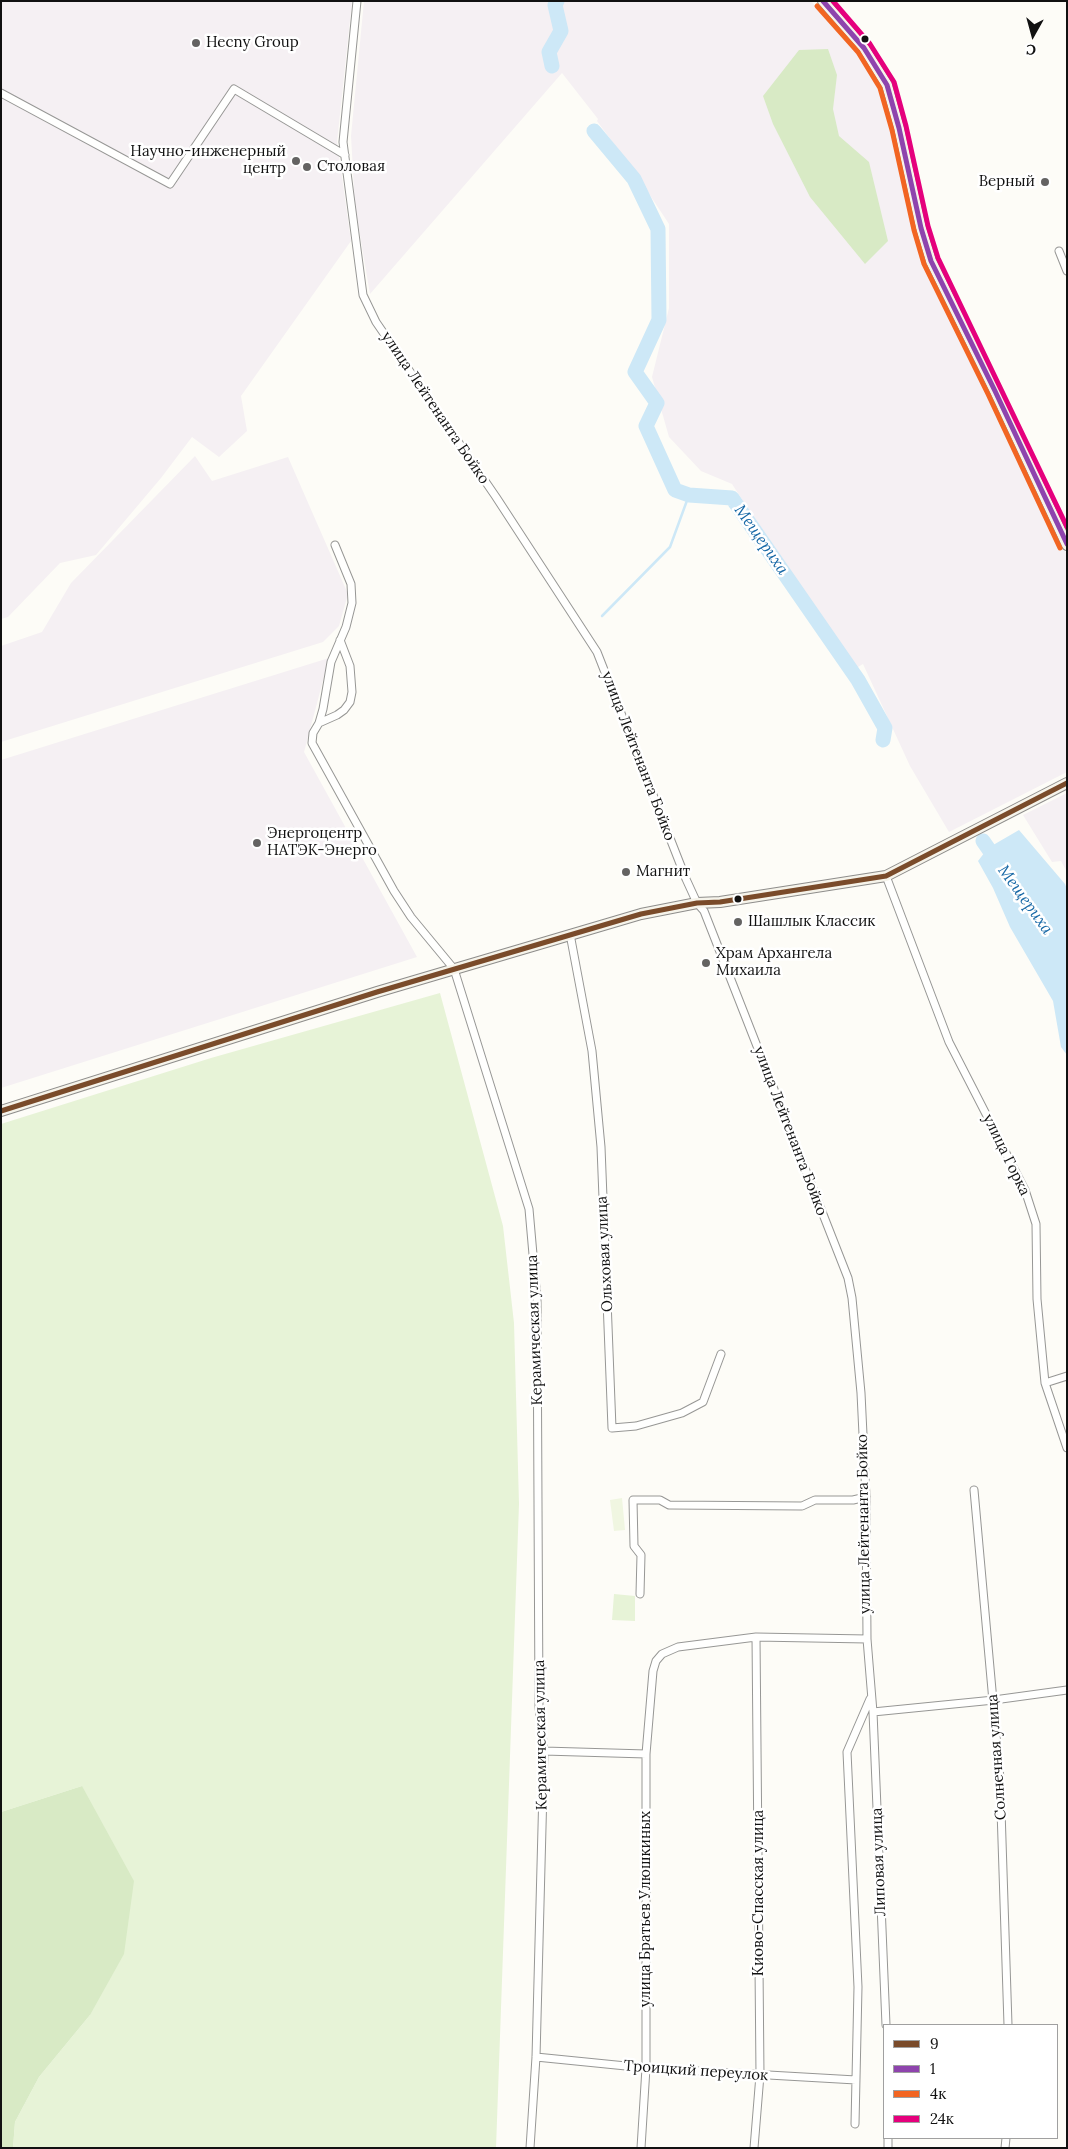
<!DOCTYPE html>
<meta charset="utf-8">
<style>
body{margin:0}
#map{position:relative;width:1068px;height:2149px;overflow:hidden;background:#fdfcf7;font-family:Lora,serif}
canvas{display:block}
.frame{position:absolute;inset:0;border:2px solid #111;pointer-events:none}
.legend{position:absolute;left:883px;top:2024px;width:175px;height:115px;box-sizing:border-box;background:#fff;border:1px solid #a0a0a0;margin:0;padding:6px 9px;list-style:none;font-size:15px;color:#111}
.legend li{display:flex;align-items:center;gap:10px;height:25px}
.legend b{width:25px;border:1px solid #a0a0a0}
.north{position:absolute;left:1008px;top:10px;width:50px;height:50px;-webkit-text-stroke:4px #fff;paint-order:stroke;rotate:187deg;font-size:14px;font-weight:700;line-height:20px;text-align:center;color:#111}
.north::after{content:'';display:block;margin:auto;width:18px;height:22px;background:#111;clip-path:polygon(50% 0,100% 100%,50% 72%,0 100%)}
</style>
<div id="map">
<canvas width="1068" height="2149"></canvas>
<div class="frame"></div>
<ul class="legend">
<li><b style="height:6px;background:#7a4b2a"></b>9</li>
<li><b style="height:6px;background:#8e44ad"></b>1</li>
<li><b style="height:6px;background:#f26522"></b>4к</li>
<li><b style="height:6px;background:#e5007d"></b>24к</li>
</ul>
<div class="north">С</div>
</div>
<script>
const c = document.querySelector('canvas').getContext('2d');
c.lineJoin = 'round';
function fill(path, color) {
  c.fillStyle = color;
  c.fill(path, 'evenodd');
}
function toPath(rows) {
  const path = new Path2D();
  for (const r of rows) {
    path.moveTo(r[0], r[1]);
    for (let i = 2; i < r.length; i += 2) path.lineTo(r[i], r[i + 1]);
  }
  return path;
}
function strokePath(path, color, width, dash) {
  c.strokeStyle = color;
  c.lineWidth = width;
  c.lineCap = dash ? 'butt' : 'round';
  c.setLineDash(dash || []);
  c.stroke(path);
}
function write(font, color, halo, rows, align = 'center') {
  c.font = font + ' Lora,serif';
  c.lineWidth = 5;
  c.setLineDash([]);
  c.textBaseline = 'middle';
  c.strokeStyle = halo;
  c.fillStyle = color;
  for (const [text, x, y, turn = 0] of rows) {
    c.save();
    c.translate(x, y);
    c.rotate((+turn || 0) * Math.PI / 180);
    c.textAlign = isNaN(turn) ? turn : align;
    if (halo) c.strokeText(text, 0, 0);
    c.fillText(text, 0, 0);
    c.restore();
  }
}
const industrial = toPath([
 [1,1,352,1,337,142,351,241,241,396,247,431,219,457,192,437,161,478,96,555,60,563,8,617,1,619],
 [364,1,811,1,867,64,885,107,922,251,936,270,1025,469,1067,555,1067,772,949,832,910,766,863,664,853,670,818,626,758,524,732,484,701,471,669,437,652,377,669,308,669,224,636,174,597,121,598,119,562,73,370,294,355,206,351,136],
 [195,456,212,481,288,457,348,594,339,626,323,642,1,742,1,646,42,632,71,583],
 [329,658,304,752,417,957,1,1088,1,760],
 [1067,793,1067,872,1061,861,1052,862,1023,815]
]);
const green = toPath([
 [440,993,503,1226,514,1323,519,1504,496,2148,13,2148,15,2122,39,2077,90,2015,82,1786,1,1812,1,1124,211,1058],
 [614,1594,635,1596,635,1621,612,1620]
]);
const forest = toPath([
 [828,49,837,75,833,109,839,136,869,162,888,241,865,264,810,197,773,124,763,96,799,50],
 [82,1786,134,1881,124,1954,90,2015,39,2077,15,2122,13,2148,1,2148,1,1812]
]);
const pitch = toPath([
 [622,1498,625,1530,614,1531,610,1500]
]);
const water = toPath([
 [1019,830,1065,884,1067,889,1067,1055,1061,1047,1053,1001,1010,927,993,888,978,861,988,848]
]);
const stream = toPath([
 [602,616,670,547,689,495]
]);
const river = toPath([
 [552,66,549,52,561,31,555,5,557,1],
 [594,131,634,179,658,229,659,320,635,372,657,403,646,426,675,490,689,495,732,498,858,680,885,728,883,740],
 [983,841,999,864]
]);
const minor = toPath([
 [357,1,343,142,363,295,376,322,496,497,597,652,686,879,697,903,704,911,848,1278,852,1298,861,1393,866,1497,867,1639,873,1712,886,2025],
 [1,93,170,184,234,89,345,155],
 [1059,251,1067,271],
 [335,545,351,584,352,603,346,627,331,662,323,709,319,723,313,733,312,743,394,891,411,917,454,969,529,1209,537,1300,539,1707,544,1751,536,2057,530,2148],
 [319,723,337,715,344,710,350,702,352,692,350,666,340,640],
 [886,876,949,1042,1025,1190,1036,1224,1037,1299,1045,1383,1067,1448],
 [570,934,592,1051,601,1147,612,1428,636,1426,682,1413,703,1402,721,1354],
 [1045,1383,1067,1376],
 [974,1490,1000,1779,1008,2025],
 [640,1594,641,1555,634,1546,633,1500,660,1500,669,1505,802,1506,815,1500,853,1500,866,1497],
 [873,1712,994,1700,1067,1690],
 [544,1751,646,1754],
 [536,2057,646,2068,856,2080],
 [855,2124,858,1987,847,1752,870,1699],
 [641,2148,646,2068,646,1754,653,1671,656,1661,662,1654,678,1647,756,1637,867,1639],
 [754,2148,760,2075,756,1637],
 [888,2148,888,2138],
 [1005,2148,1006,2138]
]);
const secondary = toPath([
 [823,1,864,48,887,85,899,128,921,228,931,261,995,391,1067,545],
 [1,1111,377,992,641,914,697,903,720,902,886,876,1067,783]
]);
const bus1 = toPath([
 [1,1111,377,992,641,914,697,903,720,902,886,876,1067,783]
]);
const bus2 = toPath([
 [823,1,864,48,887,85,899,128,921,228,931,261,995,391,1067,544]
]);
const bus3 = toPath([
 [817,6,858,52,880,88,892,130,914,230,924,264,988,394,1060,548]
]);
const bus4 = toPath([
 [833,1,870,44,894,82,906,126,928,226,938,258,1067,527]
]);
const markers = [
 [865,39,4.5,"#111"],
 [196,43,5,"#646362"],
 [296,161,5,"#646362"],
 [307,167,5,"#646362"],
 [1045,182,5,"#646362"],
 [257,843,5,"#646362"],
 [626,872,5,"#646362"],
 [738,899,4.5,"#111"],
 [738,922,5,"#646362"],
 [706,963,5,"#646362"]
];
const poiNames = [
 ["Hecny Group",206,43],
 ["Научно-инженерный",286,152,"right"],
 ["центр",286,169,"right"],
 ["Столовая",317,167],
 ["Верный",1035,182,"right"],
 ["Энергоцентр",267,834],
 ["НАТЭК-Энерго",267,851],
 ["Магнит",636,872],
 ["Шашлык Классик",748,922],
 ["Храм Архангела",716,954],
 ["Михаила",716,971]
];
const streetNames = [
 ["улица Лейтенанта Бойко",435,408,56],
 ["улица Лейтенанта Бойко",638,756,69],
 ["улица Лейтенанта Бойко",790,1131,69],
 ["улица Горка",1006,1155,64],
 ["Ольховая улица",605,1254,-93],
 ["Керамическая улица",535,1330,-92],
 ["улица Лейтенанта Бойко",864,1524,-91],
 ["Керамическая улица",541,1735,-91],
 ["Солнечная улица",997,1757,-94],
 ["Липовая улица",879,1862,-92],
 ["Киово-Спасская улица",759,1893,-90],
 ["улица Братьев Улюшкиных",646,1909,-90],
 ["Троицкий переулок",696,2071,4]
];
const waterNames = [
 ["Мещериха",761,540,55],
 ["Мещериха",1025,900,54]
];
fill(industrial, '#f5f0f3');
fill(green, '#e7f3d7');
fill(forest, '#d8eac5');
fill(pitch, '#f0f6e1');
fill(water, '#cde8f7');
strokePath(stream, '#cde8f7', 2.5);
strokePath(river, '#cde8f7', 15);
strokePath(minor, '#979795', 9);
strokePath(secondary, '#8e8d8b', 12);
strokePath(minor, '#fffffe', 7);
strokePath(secondary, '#f6f4eb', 10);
strokePath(bus1, '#7a4b2a', 5);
strokePath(bus2, '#8e44ad', 5);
strokePath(bus3, '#f26522', 5);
strokePath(bus4, '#e5007d', 5);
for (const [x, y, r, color] of markers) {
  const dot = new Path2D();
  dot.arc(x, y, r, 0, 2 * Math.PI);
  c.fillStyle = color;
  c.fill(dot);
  strokePath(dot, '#fff', 2);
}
write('15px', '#111', '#fff', poiNames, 'left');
write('15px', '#111', '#fff', streetNames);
write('italic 16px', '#1768a6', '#fff', waterNames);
</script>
